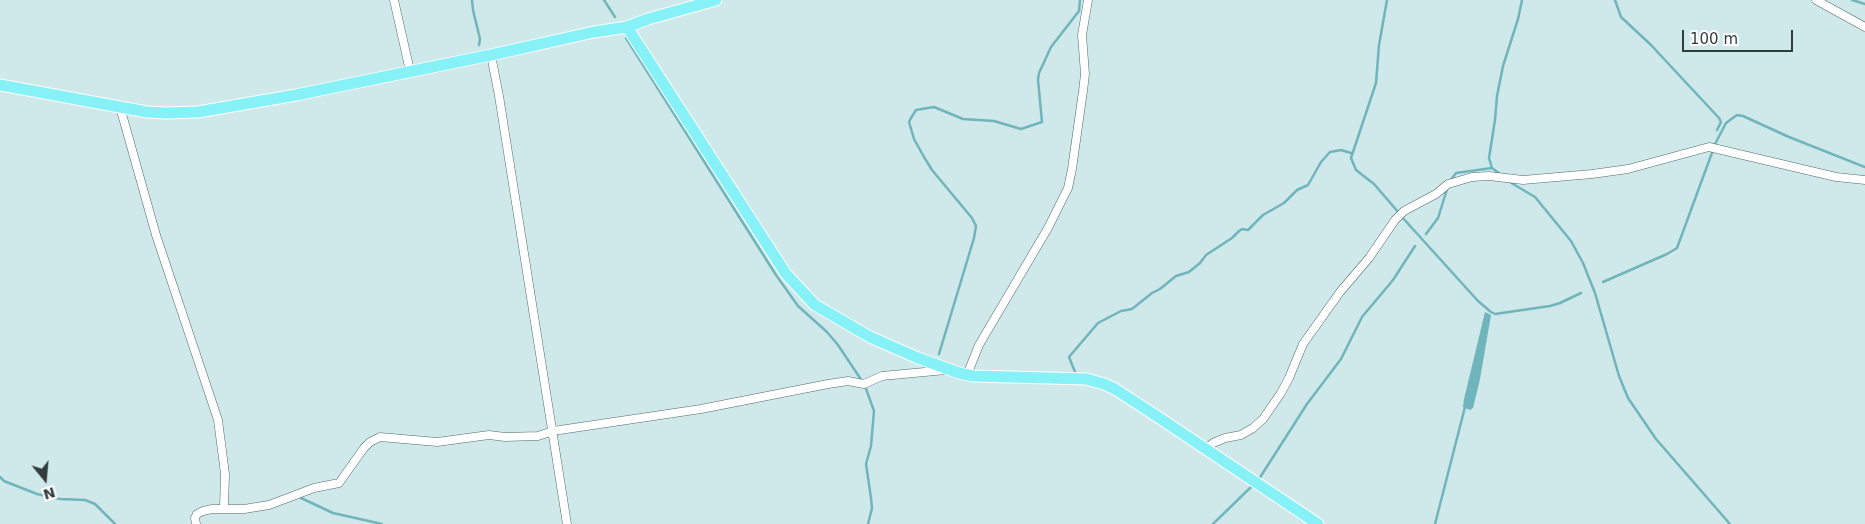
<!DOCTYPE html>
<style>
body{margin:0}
#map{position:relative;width:1865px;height:524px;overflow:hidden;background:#cfe8ea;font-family:"DejaVu Sans",sans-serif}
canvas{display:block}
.north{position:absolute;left:20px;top:454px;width:50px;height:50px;-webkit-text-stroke:4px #fff;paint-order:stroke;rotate:163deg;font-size:14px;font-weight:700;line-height:20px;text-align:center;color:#323c3d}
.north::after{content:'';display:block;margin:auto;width:18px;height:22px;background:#323c3d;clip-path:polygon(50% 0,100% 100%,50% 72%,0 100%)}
.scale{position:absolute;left:1682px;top:30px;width:111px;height:22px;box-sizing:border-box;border:2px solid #323c3d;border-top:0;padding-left:6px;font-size:15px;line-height:18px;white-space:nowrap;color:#323c3d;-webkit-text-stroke:4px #fff;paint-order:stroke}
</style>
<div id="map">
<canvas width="1865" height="524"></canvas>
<div class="north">N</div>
<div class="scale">100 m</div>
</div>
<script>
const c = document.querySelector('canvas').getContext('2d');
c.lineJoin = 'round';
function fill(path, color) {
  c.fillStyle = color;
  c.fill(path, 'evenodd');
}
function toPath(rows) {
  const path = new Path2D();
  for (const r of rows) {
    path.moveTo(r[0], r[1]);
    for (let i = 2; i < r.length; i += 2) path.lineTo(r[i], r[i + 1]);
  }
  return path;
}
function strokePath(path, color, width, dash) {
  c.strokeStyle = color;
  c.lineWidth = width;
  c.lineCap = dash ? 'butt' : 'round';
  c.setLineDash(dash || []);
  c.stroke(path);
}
const water = toPath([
 [1485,312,1491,315,1480,379,1473,408,1470,410,1463,407,1464,399]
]);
const stream = toPath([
 [472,0,473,10,480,39,479,45],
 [604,0,615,17],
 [1387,0,1379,45,1376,83,1351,158,1356,170,1374,184,1399,213],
 [1615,0,1621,17,1651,45,1719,118,1721,122,1717,130],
 [1852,0,1865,4],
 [626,38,776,275,798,306,827,332,838,345,862,381],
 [1714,146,1726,123,1737,115,1743,116,1789,137,1865,167],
 [1500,174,1492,168,1489,158,1495,120,1497,96,1503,66,1518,19,1522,0],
 [1450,181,1456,173,1492,168],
 [1508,181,1535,197,1571,241,1583,263,1595,293,1619,376,1628,398,1656,439,1730,524],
 [1402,217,1478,301,1491,312,1495,314,1550,306,1560,303,1581,293],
 [1426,234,1438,218,1448,186],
 [1603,282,1667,254,1677,248,1713,150],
 [939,354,974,238,976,226,972,218,932,170,924,157,914,139,909,122,911,118,916,110,934,107,963,119,994,121,1021,129,1042,122,1038,80,1039,73,1051,47,1079,11,1080,0],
 [1075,372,1069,357,1098,323,1121,311,1132,309,1152,293,1160,289,1176,276,1189,272,1200,263,1206,255,1232,238,1239,231,1242,229,1248,230,1263,215,1284,203,1297,190,1308,185,1321,162,1330,152,1341,150,1351,153],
 [865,386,874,411,871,446,866,464,871,498,872,508,868,524],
 [0,477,4,481,37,494,60,499,85,500,95,504,115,524],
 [1259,479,1307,404,1341,359,1362,317,1393,280,1415,246],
 [301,498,333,513,382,524],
 [1213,524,1251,487],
 [1435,524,1465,407]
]);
const minor = toPath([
 [394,0,410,71],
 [1816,0,1865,27],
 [491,55,499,96,567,524],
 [120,107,156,235,218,420,225,474,224,508],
 [967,375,979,345,1048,228,1068,188,1072,169,1083,91,1085,74,1082,35,1088,0],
 [1206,449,1213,443,1225,438,1241,435,1253,428,1263,419,1281,393,1289,378,1303,344,1340,292,1369,258,1395,220,1404,211,1436,194,1448,184,1472,177,1489,176,1523,180,1592,174,1628,169,1709,147,1836,177,1865,180],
 [196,524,195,518,197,514,203,511,212,509,244,509,269,505,314,488,339,483,364,448,370,442,380,437,437,442,489,435,505,437,538,436,553,431,701,409,828,384,848,381,864,384,882,376,946,370]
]);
const primary = toPath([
 [627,27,786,274,815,305,870,337,918,358,959,373,973,376,1086,379,1104,384,1115,389,1158,417,1318,524],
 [0,85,147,112,166,113,198,112,296,95,491,55,594,32,627,27,648,19,716,0]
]);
fill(water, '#70b5bb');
strokePath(stream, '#70b5bb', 2.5);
strokePath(minor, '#52696a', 9);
strokePath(primary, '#fff', 13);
strokePath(minor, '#fff', 8);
strokePath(primary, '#87f1f8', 11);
</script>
